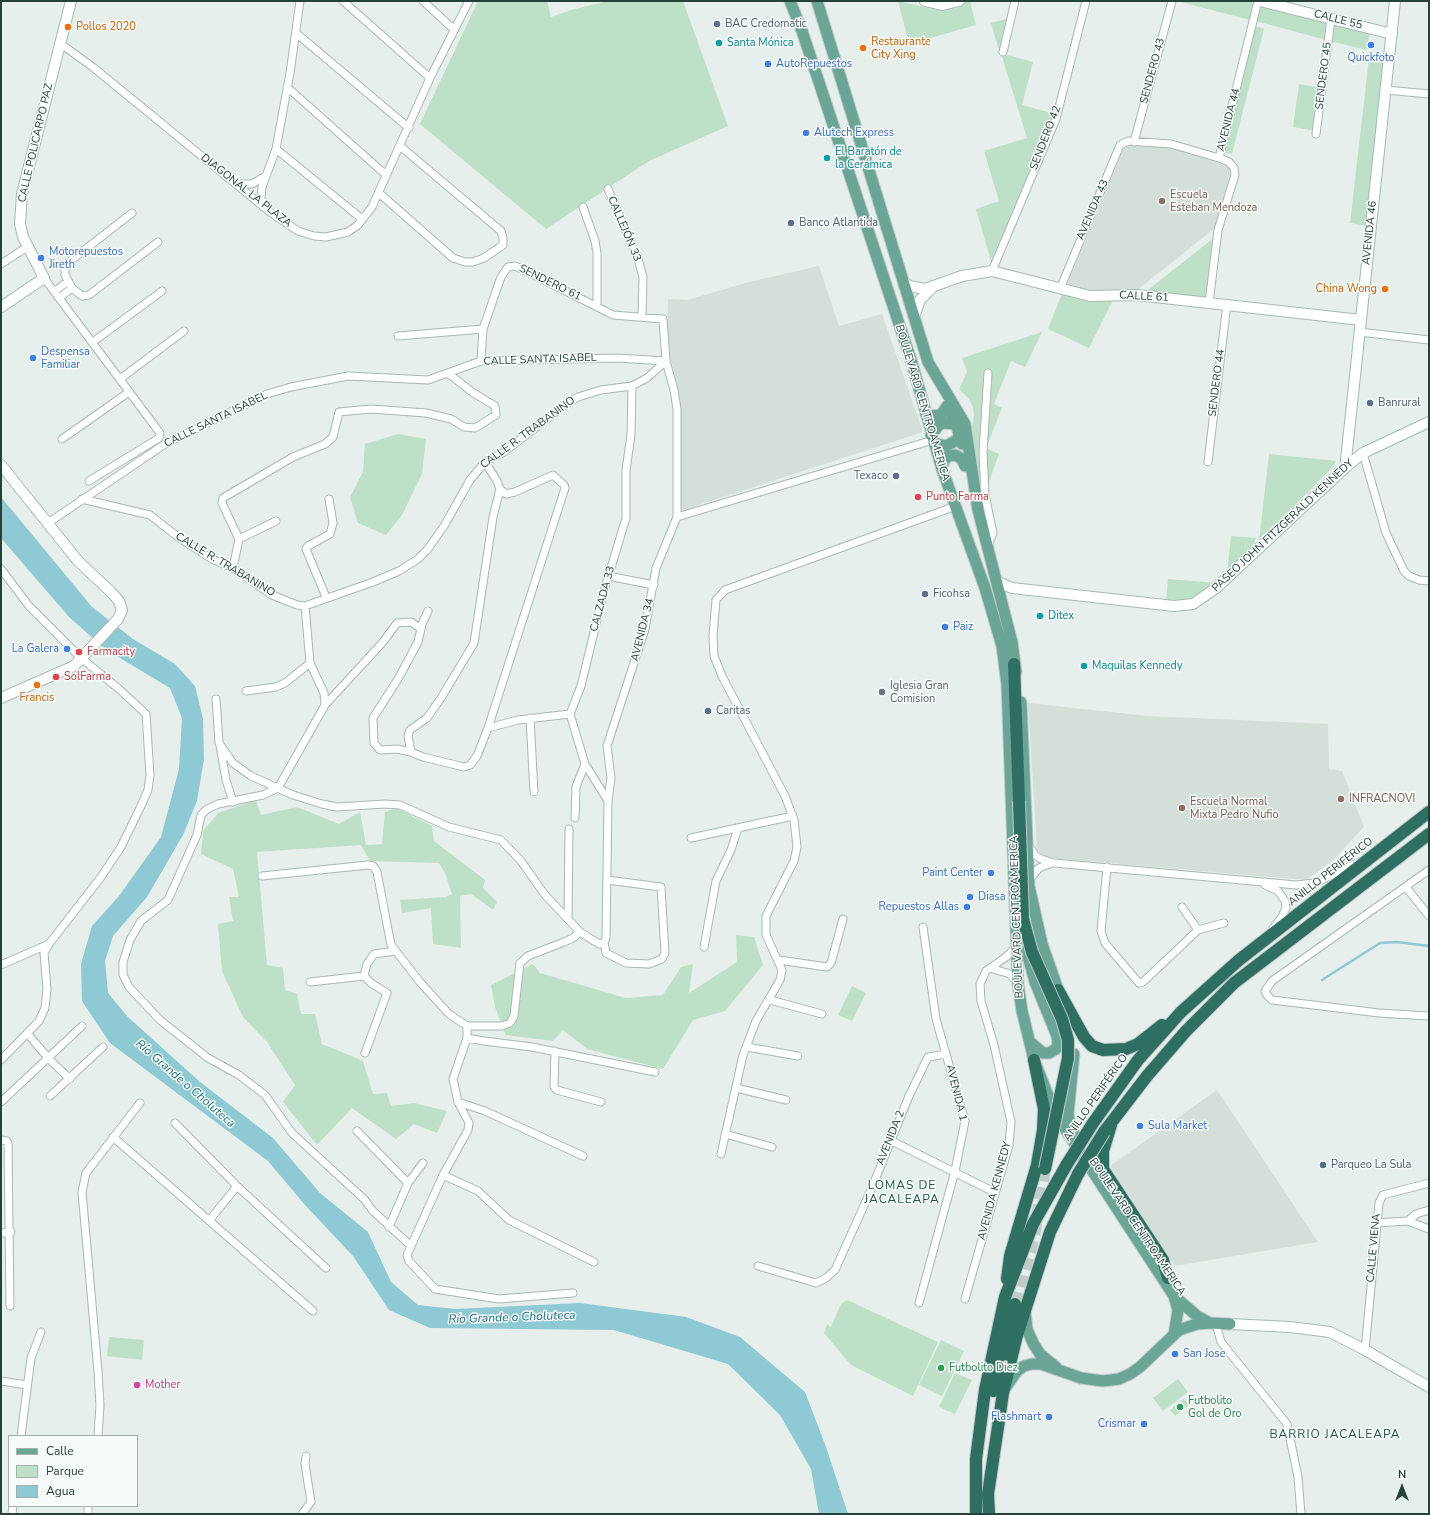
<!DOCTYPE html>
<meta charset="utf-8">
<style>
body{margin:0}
#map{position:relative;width:1430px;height:1515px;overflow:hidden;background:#e6efeb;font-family:"Nunito Sans",sans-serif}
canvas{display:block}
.frame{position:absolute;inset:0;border:2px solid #24423a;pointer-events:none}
.legend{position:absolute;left:8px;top:1435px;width:130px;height:72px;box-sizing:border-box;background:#f7fbf9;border:1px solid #a3b1ad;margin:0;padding:5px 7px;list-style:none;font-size:12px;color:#24423a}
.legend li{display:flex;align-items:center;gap:8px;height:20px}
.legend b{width:20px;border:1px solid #a3b1ad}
.north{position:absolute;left:1382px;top:1467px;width:40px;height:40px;-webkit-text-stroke:3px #f7fbf9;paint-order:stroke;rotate:0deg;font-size:11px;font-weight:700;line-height:16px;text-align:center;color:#24423a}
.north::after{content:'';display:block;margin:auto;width:14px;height:18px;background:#24423a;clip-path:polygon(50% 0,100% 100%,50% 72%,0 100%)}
</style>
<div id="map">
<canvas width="1430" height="1515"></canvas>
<div class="frame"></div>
<ul class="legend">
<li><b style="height:5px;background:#6aa596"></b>Calle</li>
<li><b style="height:11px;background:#bfe0c8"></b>Parque</li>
<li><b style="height:11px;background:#8ec9d4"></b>Agua</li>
</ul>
<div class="north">N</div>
</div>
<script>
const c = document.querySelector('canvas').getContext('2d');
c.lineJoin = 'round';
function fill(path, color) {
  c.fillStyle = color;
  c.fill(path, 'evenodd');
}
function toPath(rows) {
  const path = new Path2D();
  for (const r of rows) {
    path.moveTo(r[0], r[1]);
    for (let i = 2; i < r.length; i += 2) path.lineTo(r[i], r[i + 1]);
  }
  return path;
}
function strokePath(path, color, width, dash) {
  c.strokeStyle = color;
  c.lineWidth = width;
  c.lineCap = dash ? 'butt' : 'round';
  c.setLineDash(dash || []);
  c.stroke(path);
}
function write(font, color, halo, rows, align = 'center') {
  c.font = font + ' "Nunito Sans",sans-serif';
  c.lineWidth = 3;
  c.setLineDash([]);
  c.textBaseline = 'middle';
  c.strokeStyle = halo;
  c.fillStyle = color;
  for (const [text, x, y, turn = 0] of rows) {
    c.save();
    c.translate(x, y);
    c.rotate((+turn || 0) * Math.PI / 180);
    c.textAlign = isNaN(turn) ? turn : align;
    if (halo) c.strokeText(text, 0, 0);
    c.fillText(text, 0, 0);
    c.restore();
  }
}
const built = toPath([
 [1132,145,1174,147,1230,167,1232,174,1215,228,1136,291,1100,293,1067,285,1123,150,1126,146],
 [819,266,839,326,882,314,923,432,680,511,680,413,674,371,667,346,668,299,688,300,745,283],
 [1028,703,1148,716,1328,724,1329,769,1342,771,1364,827,1331,862,1306,880,1050,858,1041,854,1037,848],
 [1217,1090,1318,1242,1175,1266,1110,1166]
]);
const green = toPath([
 [478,1,547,1,551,17,571,10,608,1,683,1,728,126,649,161,546,229,420,124],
 [898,1,937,10,958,8,965,1,970,1,976,25,909,44],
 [1177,1,1249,1,1253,2,1250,20],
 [1260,3,1328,20,1326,40,1256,21],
 [1010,18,1006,53,1000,54,991,23],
 [1333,21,1370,31,1367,50,1330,41],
 [1255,26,1264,29,1232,154,1223,152],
 [1008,55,1033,62,1022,105,1059,115,992,265,976,209,999,201,984,151,1027,138,1002,57],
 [1369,58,1384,60,1366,226,1350,223],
 [1299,84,1320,88,1315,131,1293,127],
 [1215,237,1206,300,1144,293],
 [1062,294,1113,300,1089,348,1048,329],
 [1042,332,1025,367,1011,361,994,404,1002,408,986,448,999,454,985,493,976,490,971,435,974,415,973,407,969,399,959,389,967,372,962,358],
 [398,434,426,439,422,474,402,515,386,535,358,523,350,497,363,472,365,444],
 [1269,454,1336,461,1333,467,1259,541],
 [1231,536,1256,538,1254,546,1227,573],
 [1168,579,1218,583,1196,597,1186,600,1166,602],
 [256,800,261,815,297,807,339,824,360,812,366,845,382,844,385,812,396,808,432,826,434,841,485,880,483,888,497,902,493,910,471,894,460,896,461,948,433,944,431,908,402,913,400,900,446,897,452,894,445,873,439,863,370,861,361,845,257,852,267,965,283,968,285,990,297,994,301,1014,315,1014,322,1044,363,1061,373,1094,387,1093,391,1106,414,1103,447,1111,437,1133,414,1124,396,1139,352,1108,317,1145,283,1102,295,1085,267,1042,243,1017,222,971,218,924,233,921,229,897,239,897,233,869,201,854,203,831,218,813],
 [736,935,754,937,763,965,725,1011,693,1020,663,1069,587,1049,563,1030,553,1041,506,1035,495,1007,491,985,533,964,540,973,626,998,663,995,681,967,693,964,689,993,737,962],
 [852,986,866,993,852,1021,838,1015],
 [847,1300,938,1342,913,1396,851,1365,824,1333,827,1324,831,1327,841,1304],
 [109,1337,144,1340,142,1360,107,1356],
 [941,1340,964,1351,942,1396,919,1385],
 [955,1373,972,1380,955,1414,939,1407],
 [1178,1379,1188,1392,1163,1411,1153,1398],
 [1183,1399,1190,1404,1175,1416,1170,1410]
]);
const water = toPath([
 [1,497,92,607,133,639,175,664,195,686,203,719,204,759,197,801,183,835,147,897,113,936,105,961,108,993,128,1017,200,1082,273,1138,320,1193,368,1232,391,1282,418,1305,455,1309,580,1303,686,1317,740,1337,805,1392,826,1447,848,1514,819,1514,811,1469,780,1415,728,1364,614,1330,430,1328,389,1310,353,1256,305,1205,268,1161,110,1043,82,1001,81,964,92,926,119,896,161,837,179,769,182,718,170,688,105,649,69,617,1,538]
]);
const stream = toPath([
 [1322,980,1380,943,1397,942,1429,946]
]);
const highwayTunnel = toPath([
 [1015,1304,1034,1237,1045,1169]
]);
const street = toPath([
 [343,1,430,78],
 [423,1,450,26,454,28],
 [296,33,409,128],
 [61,44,94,68,270,212,298,231,314,236,326,237,348,232,358,225,372,207,430,78,469,1],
 [1003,52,1015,1],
 [287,87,386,175],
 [1386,90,1429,94],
 [1316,134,1331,19],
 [1134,142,1172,1],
 [276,149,362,219],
 [237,184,252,184,264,177],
 [608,189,638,259,643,277,642,317],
 [379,193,453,258,465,262,473,262,484,258,503,245,503,238,501,231,400,146],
 [263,207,261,198,262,187,276,149,290,73,300,1],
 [583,207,595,241,597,253,597,307],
 [132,213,65,265,65,275,72,288,82,296,89,295,158,242],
 [1,264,27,247],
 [992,271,1056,119,1086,1],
 [44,278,160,433,159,438,89,481],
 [1060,289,1120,145,1128,141,1171,144,1219,158],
 [55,291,67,282],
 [59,298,72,288],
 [1209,303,1218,230,1235,175,1234,168,1229,162,1219,158,1258,1],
 [1359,332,1429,340],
 [398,336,483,329],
 [93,342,162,291],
 [481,361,483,329,501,277,508,267,515,266,534,275,613,315,663,319,666,361,674,390,677,409,677,517,656,568,645,629,607,746,611,778,608,801,606,938,604,943],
 [988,373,983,452,985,495,993,533,988,546],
 [120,379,184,331],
 [62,439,129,392],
 [1363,453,1386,533,1404,571,1409,576,1419,580,1429,581],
 [485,462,497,481,500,489,493,517,474,643,441,698,427,718,410,730,408,736,411,752,423,757,464,767,470,765,477,756,488,728,565,488,564,485,553,475,515,492,506,494,500,489],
 [1208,462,1227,304],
 [82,499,150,515,178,537,212,559,233,568,272,595,297,605,305,606,373,582,399,571,418,559,428,549,444,526,470,480,485,462,504,452,565,405,578,397,601,390,632,386,647,378,666,361],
 [677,517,933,440],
 [48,523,165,444,267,394,291,387,348,376,428,380,481,361,617,358,666,361],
 [239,539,276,521],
 [233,568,239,539,222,503,223,498,293,457,325,444,333,437,339,412,371,409,426,413,451,419,464,427,475,428,496,415,495,406,472,392,449,374],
 [1,569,29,606,81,658,119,689,146,714,150,775,148,790,140,808,121,847,101,877,49,944,44,953,47,989,45,1008,39,1021,1,1060],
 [608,576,654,585],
 [326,597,306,549,308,546,330,534,333,523,329,499],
 [305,606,310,663,324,693,325,705,278,788,263,795,218,804,207,809,201,815,197,835,168,900,141,921,130,940,123,962,123,975,129,987,160,1020,208,1058,239,1075,265,1095,292,1133,364,1199,373,1211,411,1246],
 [246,691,276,687,285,683,310,663],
 [216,699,219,743,233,763,251,776,293,795,322,804,337,807,385,804,400,805,449,827,501,840,521,861,545,895,580,932,599,944,604,943],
 [325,705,383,642,397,623,411,622,421,629],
 [530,718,534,792],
 [488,728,518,720,570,714],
 [220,745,226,780,233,802],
 [411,752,397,749,380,750,374,743,373,718,398,679,418,642,422,624,428,611],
 [608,801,585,764,570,714,581,686,604,591,626,518,626,470,631,435,632,386],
 [575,818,576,787,585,764],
 [691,838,793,816],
 [1028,844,1035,855,1041,859,1054,863,1296,885,1315,883,1357,863],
 [1107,867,1101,931,1105,943,1139,983,1143,982,1198,930,1224,923],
 [1429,870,1272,981,1265,991,1267,995,1272,1000,1379,1013,1429,1016],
 [262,876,368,865,373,866,377,872,391,945,420,982,449,1014,467,1026,501,1026,510,1023,514,1016,520,963,528,956,564,942,573,938,580,932],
 [1029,880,1039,868,1052,863],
 [1265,885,1278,891,1285,901,1286,908,1282,917,1273,928],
 [1406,887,1429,916],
 [1182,907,1198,930],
 [568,919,569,829],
 [604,943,606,953,626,963,649,964,662,959,665,953,661,887,607,880],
 [704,947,716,881,731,850,738,828],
 [779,960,827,967,831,963,843,919],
 [1,965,49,944],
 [990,968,1010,974,1018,984],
 [364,976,371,983,387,993,365,1053],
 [364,976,367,964,374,954,395,951],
 [310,982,364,976],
 [770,1000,822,1014],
 [467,1026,467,1038,453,1079,458,1102,469,1123,468,1130,443,1175,407,1255,409,1261,435,1289,499,1299,573,1293],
 [27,1033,49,1059,70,1079],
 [467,1038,484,1041,532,1047,655,1072],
 [747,1047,798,1056],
 [555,1051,554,1087,557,1090,601,1102],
 [736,1088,786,1100],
 [50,1096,103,1047],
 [1,1102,82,1026],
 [458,1102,485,1111,583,1156],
 [175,1123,237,1186,326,1268],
 [357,1131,408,1183],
 [725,1134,772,1147],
 [113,1137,313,1311],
 [1,1140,7,1141,8,1143,10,1306],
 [890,1140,994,1192],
 [721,1154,743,1055,756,1021,780,980,782,970,766,935,766,916,794,861,797,847,794,820,785,796,722,676,714,656,713,635,716,600,725,590,956,506],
 [443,1175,478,1191,509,1220,594,1262],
 [209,1221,237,1186],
 [1408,1221,1416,1214,1429,1210],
 [1376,1223,1408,1221,1429,1229],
 [389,1227,408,1183,423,1163],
 [1,1233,11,1232],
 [758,1266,816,1283,826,1278,835,1270,871,1190,909,1096,928,1057,946,1054],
 [965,1299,1009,1145,1011,1122,994,1045,981,1001,980,984,986,971,1006,957,1013,950,1015,945],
 [919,1303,955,1171,965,1121,936,1019,923,927],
 [1216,1324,1221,1342,1287,1424,1298,1477,1301,1514],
 [1365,1350,1379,1203,1383,1195,1429,1183],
 [1,1381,27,1385],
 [21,1436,31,1358,41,1332],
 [98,1436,100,1405,98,1371,82,1192,86,1173,140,1103],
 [12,1514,13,1506],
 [88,1514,88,1506],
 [302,1514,311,1502,305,1464,306,1456]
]);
const secondary = toPath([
 [925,1,942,5,959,1],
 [1260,1,1392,34],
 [903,281,909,286,925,289,962,276,992,271,1090,296,1137,295,1361,320],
 [1,307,44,278,23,237,20,224,22,194,71,1],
 [914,317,920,300,933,287],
 [1,465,78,561,111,592,119,601,122,610,118,619,74,666,1,698],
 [1348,465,1346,460,1395,1],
 [996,581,1012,588,1174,606,1193,604,1216,588,1348,465,1363,453,1429,422],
 [1230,1324,1290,1327,1330,1332,1365,1350,1429,1387]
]);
const primary = toPath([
 [790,1,802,31,911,360,942,469,985,588,1002,646,1007,685,1018,984,1022,1011,1034,1060,1049,1098,1067,1132,1174,1296,1197,1316,1210,1323,1230,1324],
 [817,1,928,362,965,424,978,510,1012,642,1016,672],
 [950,412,956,424,962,444],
 [926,414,930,416,941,415,947,406],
 [931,435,939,425,944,423,956,424],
 [934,443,946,446,957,440,960,434],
 [942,469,943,462,948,456,955,455,962,459,965,466],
 [1021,702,1029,886,1042,944,1061,998],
 [1028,947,1028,956,1035,982,1057,1036,1058,1044,1056,1049,1049,1053,1043,1053,1030,1042],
 [1074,1133,1071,1129,1068,1114,1074,1054],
 [1025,1311,1027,1329,1033,1343,1040,1354,1056,1367],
 [1174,1335,1178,1310,1174,1296],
 [1006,1387,1017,1371,1024,1366,1032,1364,1041,1364,1081,1378,1103,1381,1119,1379,1130,1374,1140,1367,1179,1330,1197,1324,1210,1323]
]);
const highway = toPath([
 [1014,664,1019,801],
 [1058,990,1084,1037,1092,1046,1103,1050,1126,1049,1138,1044,1162,1025],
 [1093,1123,1138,1060,1181,1012,1239,960,1429,812],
 [1111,1125,1103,1151,1103,1169,1163,1260,1168,1278],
 [1104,1132,1147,1076,1186,1031,1234,983,1429,834],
 [1007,1279,1010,1256,1037,1165,1043,1130,1044,1109,1034,1060],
 [993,1391,1015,1304],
 [976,1514,976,1459,985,1390,1005,1297,1033,1224,1067,1164],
 [989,1514,988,1494,1003,1393,1016,1339,1050,1232,1078,1174]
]);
const highwayBridge = toPath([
 [1019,801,1023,919,1032,952,1062,1019,1068,1040,1068,1058,1045,1169],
 [1067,1164,1093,1123],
 [1078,1174,1104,1132]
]);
const markers = [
 [717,24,4,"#5c6f8a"],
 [68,27,4,"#e8710a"],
 [719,43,4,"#0f9aa8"],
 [1371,45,4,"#3f7fe0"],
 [863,48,4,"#e8710a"],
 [768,64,4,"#3f7fe0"],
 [806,133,4,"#3f7fe0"],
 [827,158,4,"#0f9aa8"],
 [1162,201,4,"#8d6e63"],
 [791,223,4,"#5c6f8a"],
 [41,258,4,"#3f7fe0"],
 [1385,289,4,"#e8710a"],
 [33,358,4,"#3f7fe0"],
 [1370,403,4,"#5c6f8a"],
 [896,476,4,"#5c6f8a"],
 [918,497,4,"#e0444e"],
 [925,594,4,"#5c6f8a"],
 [1040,616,4,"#0f9aa8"],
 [945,627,4,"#3f7fe0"],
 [67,649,4,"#3f7fe0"],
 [79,652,4,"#e0444e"],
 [1084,666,4,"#0f9aa8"],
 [56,677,4,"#e0444e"],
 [37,685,4,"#e8710a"],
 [882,692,4,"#6b7280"],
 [708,711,4,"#5c6f8a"],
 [1341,799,4,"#8d6e63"],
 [1182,808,4,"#8d6e63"],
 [991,873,4,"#3f7fe0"],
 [970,897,4,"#3f7fe0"],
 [967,907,4,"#3f7fe0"],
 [1140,1126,4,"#3f7fe0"],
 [1323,1165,4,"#5c6f8a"],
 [1175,1354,4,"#3f7fe0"],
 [941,1368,4,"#2e9e5b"],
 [137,1385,4,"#d1479c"],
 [1180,1407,4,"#2e9e5b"],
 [1049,1417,4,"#3f7fe0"],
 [1144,1424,4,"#3f7fe0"]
];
const streetNames = [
 ["CALLE 55",1338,20,14],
 ["SENDERO 43",1153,71,-75],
 ["SENDERO 45",1324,76,-83],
 ["AVENIDA 44",1229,120,-76],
 ["SENDERO 42",1046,138,-69],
 ["CALLE POLICARPO PAZ",36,143,-77],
 ["DIAGONAL LA PLAZA",246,191,38],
 ["AVENIDA 43",1093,210,-67],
 ["CALLEJÓN 33",624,229,67],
 ["AVENIDA 46",1370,233,-84],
 ["SENDERO 61",550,283,26],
 ["CALLE 61",1144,297,3],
 ["CALLE SANTA ISABEL",540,360,-2],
 ["SENDERO 44",1217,383,-83],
 ["BOULEVARD CENTROAMERICA",922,403,73],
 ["CALLE SANTA ISABEL",216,420,-26],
 ["CALLE R. TRABANINO",528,433,-36],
 ["PASEO JOHN FITZGERALD KENNEDY",1283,526,-43],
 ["CALLE R. TRABANINO",225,565,31],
 ["CALZADA 33",603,599,-75],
 ["AVENIDA 34",643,630,-76],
 ["ANILLO PERIFÉRICO",1331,872,-38],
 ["BOULEVARD CENTROAMERICA",1017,917,-92],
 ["AVENIDA 1",956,1093,76],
 ["ANILLO PERIFÉRICO",1096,1098,-55],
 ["AVENIDA 2",891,1138,-68],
 ["AVENIDA KENNEDY",995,1191,-75],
 ["BOULEVARD CENTROAMERICA",1137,1227,56],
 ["CALLE VIENA",1374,1248,-85]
];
const serviceNames = [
 ["BAC Credomatic",725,24],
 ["Banco Atlantida",799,223],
 ["Banrural",1378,403],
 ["Texaco",888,476,"right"],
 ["Ficohsa",933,594],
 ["Caritas",716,711],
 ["Parqueo La Sula",1331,1165]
];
const foodNames = [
 ["Pollos 2020",76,27],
 ["Restaurante",871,42],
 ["City Xing",871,55],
 ["China Wong",1377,289,"right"],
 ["Francis",37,698,"center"]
];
const cultureNames = [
 ["Santa Mónica",727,43],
 ["El Baratón de",835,152],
 ["la Cerámica",835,165],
 ["Ditex",1048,616],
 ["Maquilas Kennedy",1092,666]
];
const shopNames = [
 ["Quickfoto",1371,58,"center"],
 ["AutoRepuestos",776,64],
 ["Alutech Express",814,133],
 ["Motorepuestos",49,252],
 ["Jireth",49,265],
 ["Despensa",41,352],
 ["Familiar",41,365],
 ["Paiz",953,627],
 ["La Galera",59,649,"right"],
 ["Paint Center",983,873,"right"],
 ["Diasa",978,897],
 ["Repuestos Allas",959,907,"right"],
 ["Sula Market",1148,1126],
 ["San Jose",1183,1354],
 ["Flashmart",1041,1417,"right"],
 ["Crismar",1136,1424,"right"]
];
const educationNames = [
 ["Escuela",1170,195],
 ["Esteban Mendoza",1170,208],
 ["INFRACNOVI",1349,799],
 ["Escuela Normal",1190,802],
 ["Mixta Pedro Nufio",1190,815]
];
const healthNames = [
 ["Punto Farma",926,497],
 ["Farmacity",87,652],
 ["SolFarma",64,677]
];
const worshipNames = [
 ["Iglesia Gran",890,686],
 ["Comision",890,699]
];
const leisureNames = [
 ["Futbolito Diez",949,1368],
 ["Futbolito",1188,1401],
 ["Gol de Oro",1188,1414]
];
const hotelNames = [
 ["Mother",145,1385]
];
const waterNames = [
 ["Río Grande o Choluteca",185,1084,41],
 ["Río Grande o Choluteca",512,1318,-2]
];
const neighbourhoodNames = [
 ["LOMAS DE",902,1186],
 ["JACALEAPA",902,1200],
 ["BARRIO JACALEAPA",1335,1435]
];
fill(built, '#d4dfda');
fill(green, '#bfe0c8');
fill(water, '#8ec9d4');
strokePath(stream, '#8ec9d4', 2.5);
strokePath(highwayTunnel, '#bfccc8', 12, [12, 6]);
strokePath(street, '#a8b8b2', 9);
strokePath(secondary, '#a4bbb3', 12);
strokePath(primary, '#c2cac8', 13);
strokePath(highway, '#c2cac8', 14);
strokePath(street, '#fff', 7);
strokePath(secondary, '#fff', 10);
strokePath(primary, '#6aa596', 11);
strokePath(highway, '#2f6f62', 12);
strokePath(highwayBridge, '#c2cac8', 14, []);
strokePath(highwayBridge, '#2f6f62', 12);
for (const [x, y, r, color] of markers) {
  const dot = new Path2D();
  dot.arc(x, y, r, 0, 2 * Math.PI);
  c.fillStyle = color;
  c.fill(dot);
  strokePath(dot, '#f7fbf9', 1.5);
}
write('11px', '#24423a', '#f7fbf9', streetNames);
write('11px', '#4e5e75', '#f7fbf9', serviceNames, 'left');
write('11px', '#c56008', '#f7fbf9', foodNames, 'left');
write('11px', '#0d838f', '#f7fbf9', cultureNames, 'left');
write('11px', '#366cbe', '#f7fbf9', shopNames, 'left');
write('11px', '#785e54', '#f7fbf9', educationNames, 'left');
write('11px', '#be3a42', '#f7fbf9', healthNames, 'left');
write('11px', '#5b616d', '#f7fbf9', worshipNames, 'left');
write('11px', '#27864d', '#f7fbf9', leisureNames, 'left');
write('11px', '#b23c85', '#f7fbf9', hotelNames, 'left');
write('italic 12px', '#1c6f80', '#f7fbf9', waterNames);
c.letterSpacing = '1px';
write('12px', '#1f5548', '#f7fbf9', neighbourhoodNames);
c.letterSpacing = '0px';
</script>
